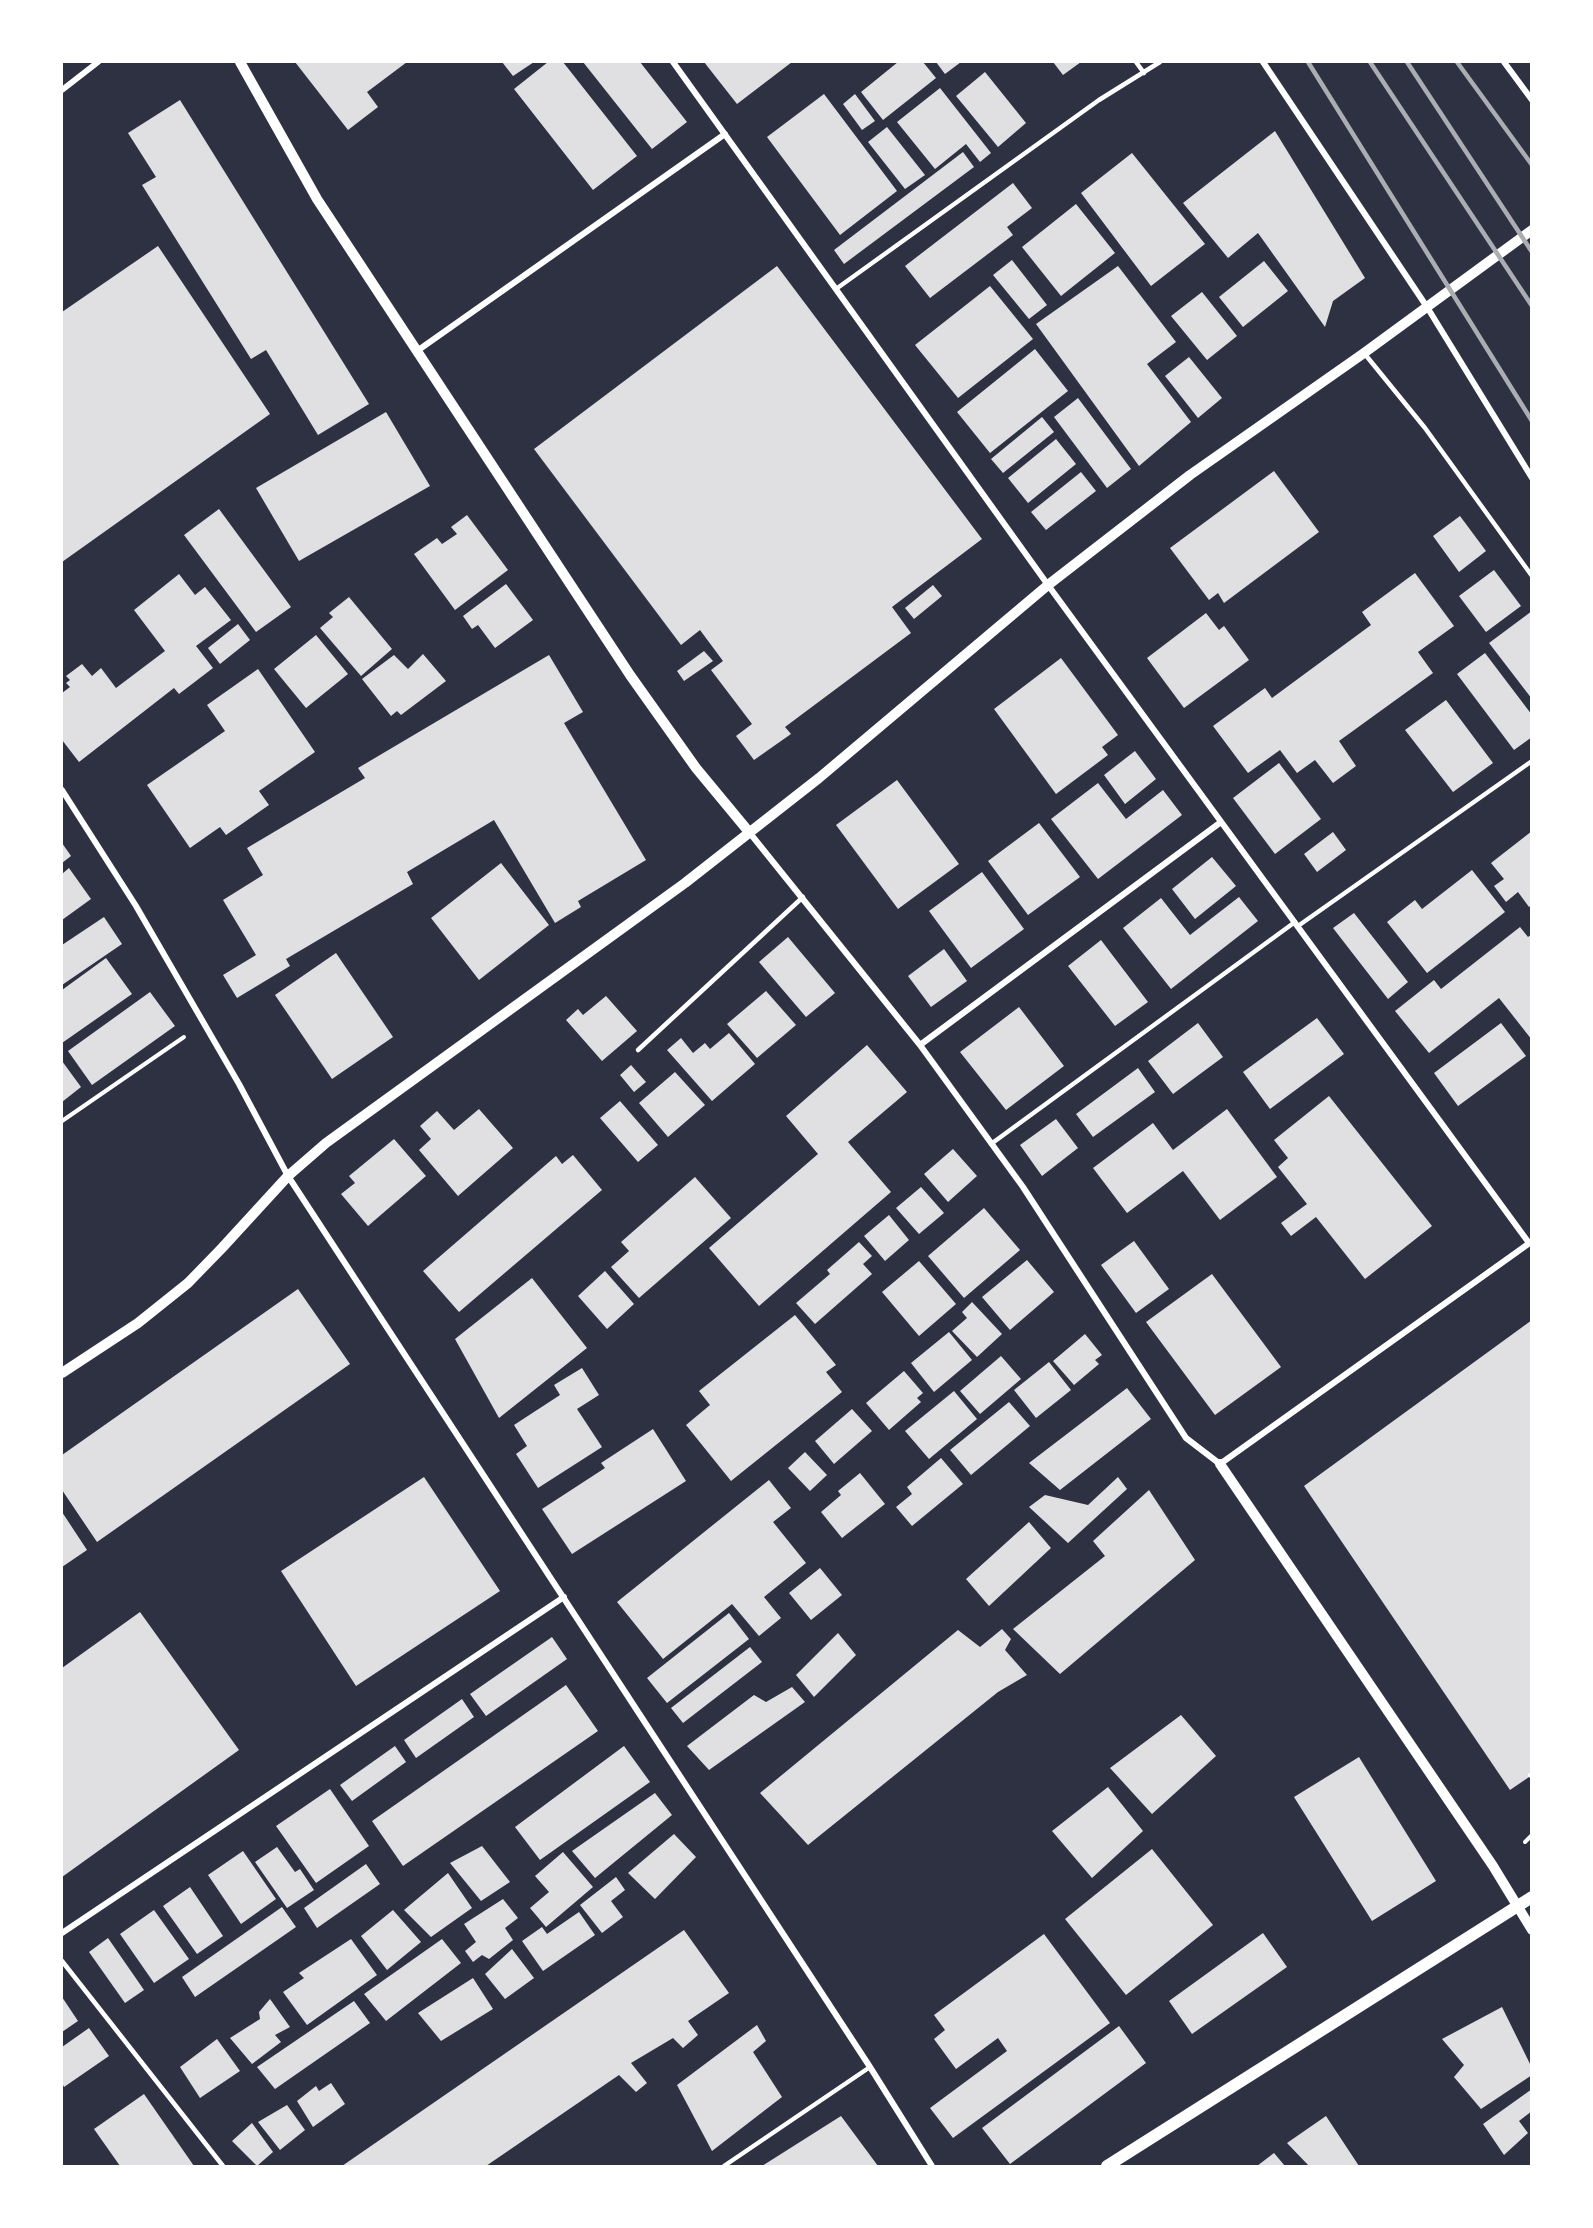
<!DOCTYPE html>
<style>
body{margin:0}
#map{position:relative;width:1593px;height:2228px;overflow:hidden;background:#2d3142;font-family:"PT Sans Narrow",sans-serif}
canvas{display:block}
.frame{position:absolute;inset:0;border:63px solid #fff;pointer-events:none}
</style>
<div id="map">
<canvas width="1593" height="2228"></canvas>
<div class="frame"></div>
</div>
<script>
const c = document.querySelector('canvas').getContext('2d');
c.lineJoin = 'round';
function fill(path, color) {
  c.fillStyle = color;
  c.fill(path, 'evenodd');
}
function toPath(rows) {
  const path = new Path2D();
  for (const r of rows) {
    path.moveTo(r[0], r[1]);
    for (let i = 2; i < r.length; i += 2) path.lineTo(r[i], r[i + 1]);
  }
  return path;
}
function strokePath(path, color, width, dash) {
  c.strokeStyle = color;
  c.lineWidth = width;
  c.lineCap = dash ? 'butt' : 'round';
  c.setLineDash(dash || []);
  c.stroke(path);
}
const building = toPath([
 [295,62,407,62,367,92,378,107,348,130],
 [502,62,534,62,513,76],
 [548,62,563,62,637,156,593,190,514,89],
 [583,62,640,62,687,122,652,149],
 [704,62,792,62,737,104],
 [898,62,923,62,936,78,883,120,861,92],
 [936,62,961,62,945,74],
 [1053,62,1081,62,1063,75],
 [985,72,1026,123,998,147,956,96],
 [940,88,991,153,980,162,966,144,935,169,897,122],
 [824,94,897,191,840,235,767,137],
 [855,94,875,121,862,130,843,104],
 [180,100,369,404,318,435,266,350,251,359,142,185,156,177,128,133],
 [887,127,925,175,905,189,868,142],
 [1275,131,1365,278,1333,301,1325,327,1258,233,1228,258,1183,203],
 [963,152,974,167,844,264,834,250],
 [1132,153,1205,244,1151,286,1081,193],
 [1013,183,1032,208,1007,227,1013,235,930,298,905,266],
 [1076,204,1115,253,1061,296,1022,247],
 [158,246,270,414,62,562,62,312],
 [1012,260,1047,305,1029,319,993,275],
 [1264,261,1288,291,1243,327,1219,297],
 [777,266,982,539,892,607,911,633,785,727,791,734,754,760,736,736,752,724,711,670,723,661,700,630,681,645,534,449],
 [1118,266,1176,342,1147,364,1191,422,1139,466,1036,324],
 [990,286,1033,339,958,398,915,345],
 [1202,292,1237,336,1207,360,1171,316],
 [1035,349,1068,391,990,453,957,412],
 [1189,357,1222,398,1198,418,1165,376],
 [1078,398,1131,469,1107,488,1054,417],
 [386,412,430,486,299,561,256,488],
 [1042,417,1054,432,1003,473,991,459],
 [1056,439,1076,464,1028,503,1008,478],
 [1274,471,1319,532,1224,603,1218,593,1209,600,1170,548],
 [1081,472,1096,491,1046,530,1031,512],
 [219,509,291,607,256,632,184,535],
 [467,515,508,570,455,610,414,554,437,538,442,544,457,534,451,527],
 [1460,516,1486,551,1459,572,1433,536],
 [1494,570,1521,606,1486,632,1459,596],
 [1415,573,1454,626,1418,652,1433,673,1339,741,1356,766,1333,783,1315,760,1297,773,1280,750,1248,773,1213,726,1265,688,1272,698,1371,625,1362,612],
 [179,574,195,595,205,587,231,620,196,646,213,668,179,694,174,688,79,762,62,740,62,693,70,687,66,683,70,680,66,676,82,664,92,676,101,668,116,688,165,651,134,610],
 [506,584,533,620,495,648,478,625,472,629,463,616],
 [933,585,942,596,914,619,905,608],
 [349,597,392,649,361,676,320,628,333,617,329,613],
 [1532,611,1532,699,1489,643],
 [1206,613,1219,630,1224,626,1249,660,1184,708,1147,658],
 [238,624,250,640,220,664,208,648],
 [316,635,348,674,306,708,274,669],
 [704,651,713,661,684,681,677,671],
 [1485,653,1532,715,1532,737,1514,750,1457,674],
 [423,654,446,681,401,715,397,711,391,716,362,679,394,655,408,669],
 [549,655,583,712,564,723,646,860,578,901,581,907,555,923,494,820,407,872,413,884,286,959,290,966,237,998,223,975,256,955,223,900,263,875,247,848,365,778,358,768],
 [1061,658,1118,735,1102,747,1108,755,1056,794,994,709],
 [258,669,315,752,259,791,269,805,226,835,220,827,190,848,147,785,225,731,207,705],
 [1446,700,1493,763,1453,792,1405,730],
 [1135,751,1156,779,1125,804,1104,775],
 [1279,763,1321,819,1275,854,1233,798],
 [897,780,959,864,898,909,836,825],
 [1098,783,1126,819,1163,790,1182,815,1098,879,1051,819],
 [1039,823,1080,877,1028,915,988,861],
 [1532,831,1532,905,1529,907,1518,892,1506,902,1494,886,1504,879,1491,863],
 [1333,832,1346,850,1317,872,1304,854],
 [62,843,71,856,62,863],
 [1212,857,1236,886,1195,919,1172,889],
 [501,863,549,925,479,980,431,918],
 [69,868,91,899,62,920,62,874],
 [1472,870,1505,912,1427,973,1387,922,1415,900,1422,909],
 [982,872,1024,929,971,968,929,911],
 [1239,897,1258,921,1171,989,1123,928,1161,898,1190,935],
 [1354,913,1408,982,1388,999,1333,928],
 [104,917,122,944,62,985,62,945],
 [1520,927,1528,937,1532,934,1532,1040,1499,998,1429,1053,1395,1011,1434,980,1441,989],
 [788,937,835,993,806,1017,759,962],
 [1101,940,1148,1002,1115,1026,1068,966],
 [944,949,967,981,931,1007,908,976],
 [336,953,393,1037,332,1079,275,995],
 [106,958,132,994,62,1043,62,990],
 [766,991,796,1025,757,1058,727,1024],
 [150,992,175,1026,92,1085,68,1051],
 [606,996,637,1031,602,1061,566,1020,578,1009,583,1015],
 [1019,1007,1064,1066,1006,1110,960,1052],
 [1317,1018,1344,1054,1270,1109,1243,1072],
 [1198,1023,1223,1057,1173,1094,1148,1061],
 [1501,1023,1526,1056,1458,1106,1434,1073],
 [729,1033,755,1064,712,1101,667,1050,681,1038,693,1053,705,1043,710,1049],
 [867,1045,907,1092,848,1142,891,1192,759,1306,709,1248,818,1154,786,1116],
 [62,1061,81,1087,62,1102],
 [631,1065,646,1082,634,1092,620,1075],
 [1138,1068,1155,1092,1093,1137,1076,1114],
 [675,1072,705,1105,668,1137,639,1103],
 [1329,1096,1432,1226,1365,1279,1316,1217,1291,1236,1281,1223,1307,1204,1278,1167,1288,1158,1274,1140],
 [620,1101,658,1145,638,1162,600,1118],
 [479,1109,513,1148,458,1196,419,1150,431,1139,420,1126,437,1111,454,1130],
 [1227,1109,1277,1177,1220,1220,1183,1171,1127,1213,1093,1168,1153,1123,1173,1150],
 [1056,1119,1078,1148,1042,1176,1020,1145],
 [394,1139,426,1176,368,1226,341,1194,355,1183,349,1176],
 [953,1149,977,1176,948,1202,924,1174],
 [573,1155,602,1190,459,1312,423,1271,556,1156,562,1164],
 [695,1177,731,1218,639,1298,611,1267,629,1251,621,1242],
 [921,1187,944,1213,919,1234,896,1208],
 [984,1208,1020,1250,964,1298,928,1256],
 [889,1215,909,1240,885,1261,864,1236],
 [1134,1241,1169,1289,1136,1313,1101,1265],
 [859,1242,872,1256,863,1264,872,1274,815,1324,796,1303,830,1274,827,1270],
 [1027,1260,1054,1292,1010,1330,982,1297],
 [919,1261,956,1304,919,1336,882,1292],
 [605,1271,634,1304,607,1329,578,1296],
 [1212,1274,1281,1367,1215,1415,1146,1322],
 [532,1278,587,1348,499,1418,455,1339],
 [298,1289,350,1364,97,1542,62,1490,62,1455],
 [972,1302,1002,1334,977,1357,952,1331,967,1318,962,1312],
 [795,1315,836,1365,826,1372,842,1392,731,1481,686,1425,710,1405,699,1391],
 [1532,1320,1532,1775,1510,1790,1304,1486],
 [949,1332,972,1360,934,1392,911,1363],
 [1085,1334,1102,1355,1095,1360,1099,1364,1074,1385,1053,1361],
 [1001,1356,1021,1379,980,1414,960,1391],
 [1049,1362,1071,1390,1036,1418,1014,1390],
 [582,1368,599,1395,577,1409,602,1447,538,1488,516,1454,527,1446,514,1425,560,1395,554,1385],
 [904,1371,923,1393,917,1398,921,1402,889,1430,866,1403],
 [1127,1388,1151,1419,1060,1490,1029,1463],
 [954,1391,977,1419,929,1459,905,1431],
 [1009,1402,1030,1426,971,1475,950,1450],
 [852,1409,872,1431,834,1464,815,1441],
 [653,1429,686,1481,572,1554,542,1509,605,1468,601,1463],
 [805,1452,827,1475,810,1491,788,1468],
 [941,1458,963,1484,912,1526,896,1507,912,1494,907,1487],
 [860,1473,885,1504,842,1538,821,1512,841,1495,838,1491],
 [424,1477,500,1591,356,1686,281,1571],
 [1118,1477,1127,1489,1068,1543,1029,1507,1045,1495,1088,1505],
 [769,1480,791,1508,773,1522,806,1563,764,1597,781,1618,759,1636,732,1604,663,1659,617,1602],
 [1149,1490,1195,1560,1060,1674,1013,1629,1105,1556,1093,1541],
 [62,1512,87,1550,62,1567],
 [1029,1522,1051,1548,989,1606,966,1579],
 [820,1568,842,1595,811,1620,789,1593],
 [140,1612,239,1750,62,1877,62,1668],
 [729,1613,749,1639,667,1703,647,1678],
 [1002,1629,1011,1639,1005,1650,1027,1675,998,1692,808,1845,760,1793,958,1630,980,1647],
 [838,1633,856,1655,814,1697,796,1675],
 [552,1637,567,1659,486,1716,470,1694],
 [750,1647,762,1662,683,1723,671,1708],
 [566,1685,598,1731,403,1866,372,1821],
 [792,1687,805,1702,709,1770,687,1746,754,1695,766,1702],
 [462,1699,474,1717,416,1758,404,1740],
 [1181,1715,1216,1756,1152,1814,1110,1768],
 [395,1746,406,1762,352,1801,340,1785],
 [624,1746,650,1782,540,1860,515,1827],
 [1359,1757,1436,1881,1372,1921,1294,1797],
 [1108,1787,1143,1831,1092,1878,1052,1831],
 [330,1789,369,1846,316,1883,276,1826],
 [655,1793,672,1815,595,1878,572,1851],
 [674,1834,696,1857,655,1899,628,1873],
 [482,1846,510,1882,481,1901,450,1863],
 [277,1847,295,1872,300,1869,314,1890,287,1908,255,1862],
 [1152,1849,1213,1925,1126,1995,1065,1919],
 [243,1851,276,1899,241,1924,208,1875],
 [563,1852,593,1887,546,1927,530,1908,549,1892,535,1876],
 [366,1864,380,1884,317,1928,304,1908],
 [448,1873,472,1908,431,1937,404,1910],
 [616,1877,625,1890,611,1901,623,1917,602,1933,580,1905],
 [190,1887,223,1936,197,1954,163,1906],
 [503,1899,518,1918,505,1928,513,1940,489,1959,482,1955,473,1962,465,1951,476,1942,464,1924],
 [282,1907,296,1927,195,1997,182,1977],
 [154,1910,189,1959,154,1983,120,1934],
 [393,1910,421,1942,387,1970,361,1936],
 [579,1912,595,1935,543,1971,522,1941,542,1927,547,1934],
 [684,1930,729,1993,688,2021,698,2035,683,2048,673,2038,631,2063,647,2083,636,2092,619,2075,486,2166,342,2166],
 [1263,1933,1287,1967,1192,2034,1169,2001],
 [1044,1934,1110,2023,953,2138,930,2108,1007,2051,998,2038,956,2069,934,2039,945,2030,934,2015],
 [108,1938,144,1990,125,2003,89,1952],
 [351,1939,377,1975,307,2025,283,1992,304,1978,299,1973],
 [442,1939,461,1963,386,2021,364,1994],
 [512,1949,534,1978,505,1999,485,1974],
 [473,1978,493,2009,441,2041,418,2013],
 [62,1997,78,2021,62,2032],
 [270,1999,290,2027,275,2035,281,2042,252,2064,230,2038,260,2019,259,2012],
 [354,2001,370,2023,275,2089,257,2067],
 [1502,2007,1532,2068,1532,2075,1481,2109,1454,2077,1464,2065,1442,2039],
 [757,2025,766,2041,753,2052,782,2097,712,2151,677,2085],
 [1119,2026,1146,2063,1010,2164,982,2128],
 [89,2028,109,2056,64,2087,62,2083,62,2047],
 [217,2039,240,2071,200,2098,180,2067],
 [331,2083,345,2104,313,2127,297,2101,316,2086,319,2091],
 [1532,2089,1532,2111,1519,2121,1528,2133,1504,2155,1483,2124],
 [144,2094,194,2166,120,2166,94,2129],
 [287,2105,305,2130,280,2150,258,2122],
 [841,2116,878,2166,762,2166],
 [1326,2116,1359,2166,1309,2166,1287,2143],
 [252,2123,273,2152,257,2166,232,2141],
 [1274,2153,1285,2166,1257,2166]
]);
const path = toPath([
 [62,1121,184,1037],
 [1530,1775,1532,1777],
 [1525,1842,1532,1835]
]);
const service = toPath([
 [1136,62,1144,73],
 [836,289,1099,100,1160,62],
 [1364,353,1425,428,1532,576],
 [1298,926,1532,761],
 [638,1050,803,897],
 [991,1144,1295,922],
 [62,1961,223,2166],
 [724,2166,870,2067]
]);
const minor = toPath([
 [673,62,1048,585,1529,1243],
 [1263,62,1427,307,1532,478],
 [1504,62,1532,100],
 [62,90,98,62],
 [417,351,725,134],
 [62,790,136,906,239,1084,288,1176,870,2067,932,2166],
 [749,832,920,1045,1023,1187,1186,1438,1220,1464,1531,1242],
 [920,1045,1221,822],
 [62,1933,564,1597]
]);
const tertiary = toPath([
 [240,62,317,199,630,675,696,768,749,832],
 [62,1373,138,1323,188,1283,222,1248,288,1176,326,1143,685,883,819,778,1048,585,1190,475,1364,353,1532,230],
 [1220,1464,1493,1866,1532,1930]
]);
const secondary = toPath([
 [1107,2166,1532,1897]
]);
const rail = toPath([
 [1308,62,1532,421],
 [1370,62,1532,306],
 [1407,62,1532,252],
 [1457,62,1532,165]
]);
fill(building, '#e0e0e3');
strokePath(path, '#fff', 4);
strokePath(service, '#fff', 4.5);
strokePath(minor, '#fff', 6);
strokePath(tertiary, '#fff', 10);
strokePath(secondary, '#fff', 12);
strokePath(rail, '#abadb3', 4.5);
</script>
